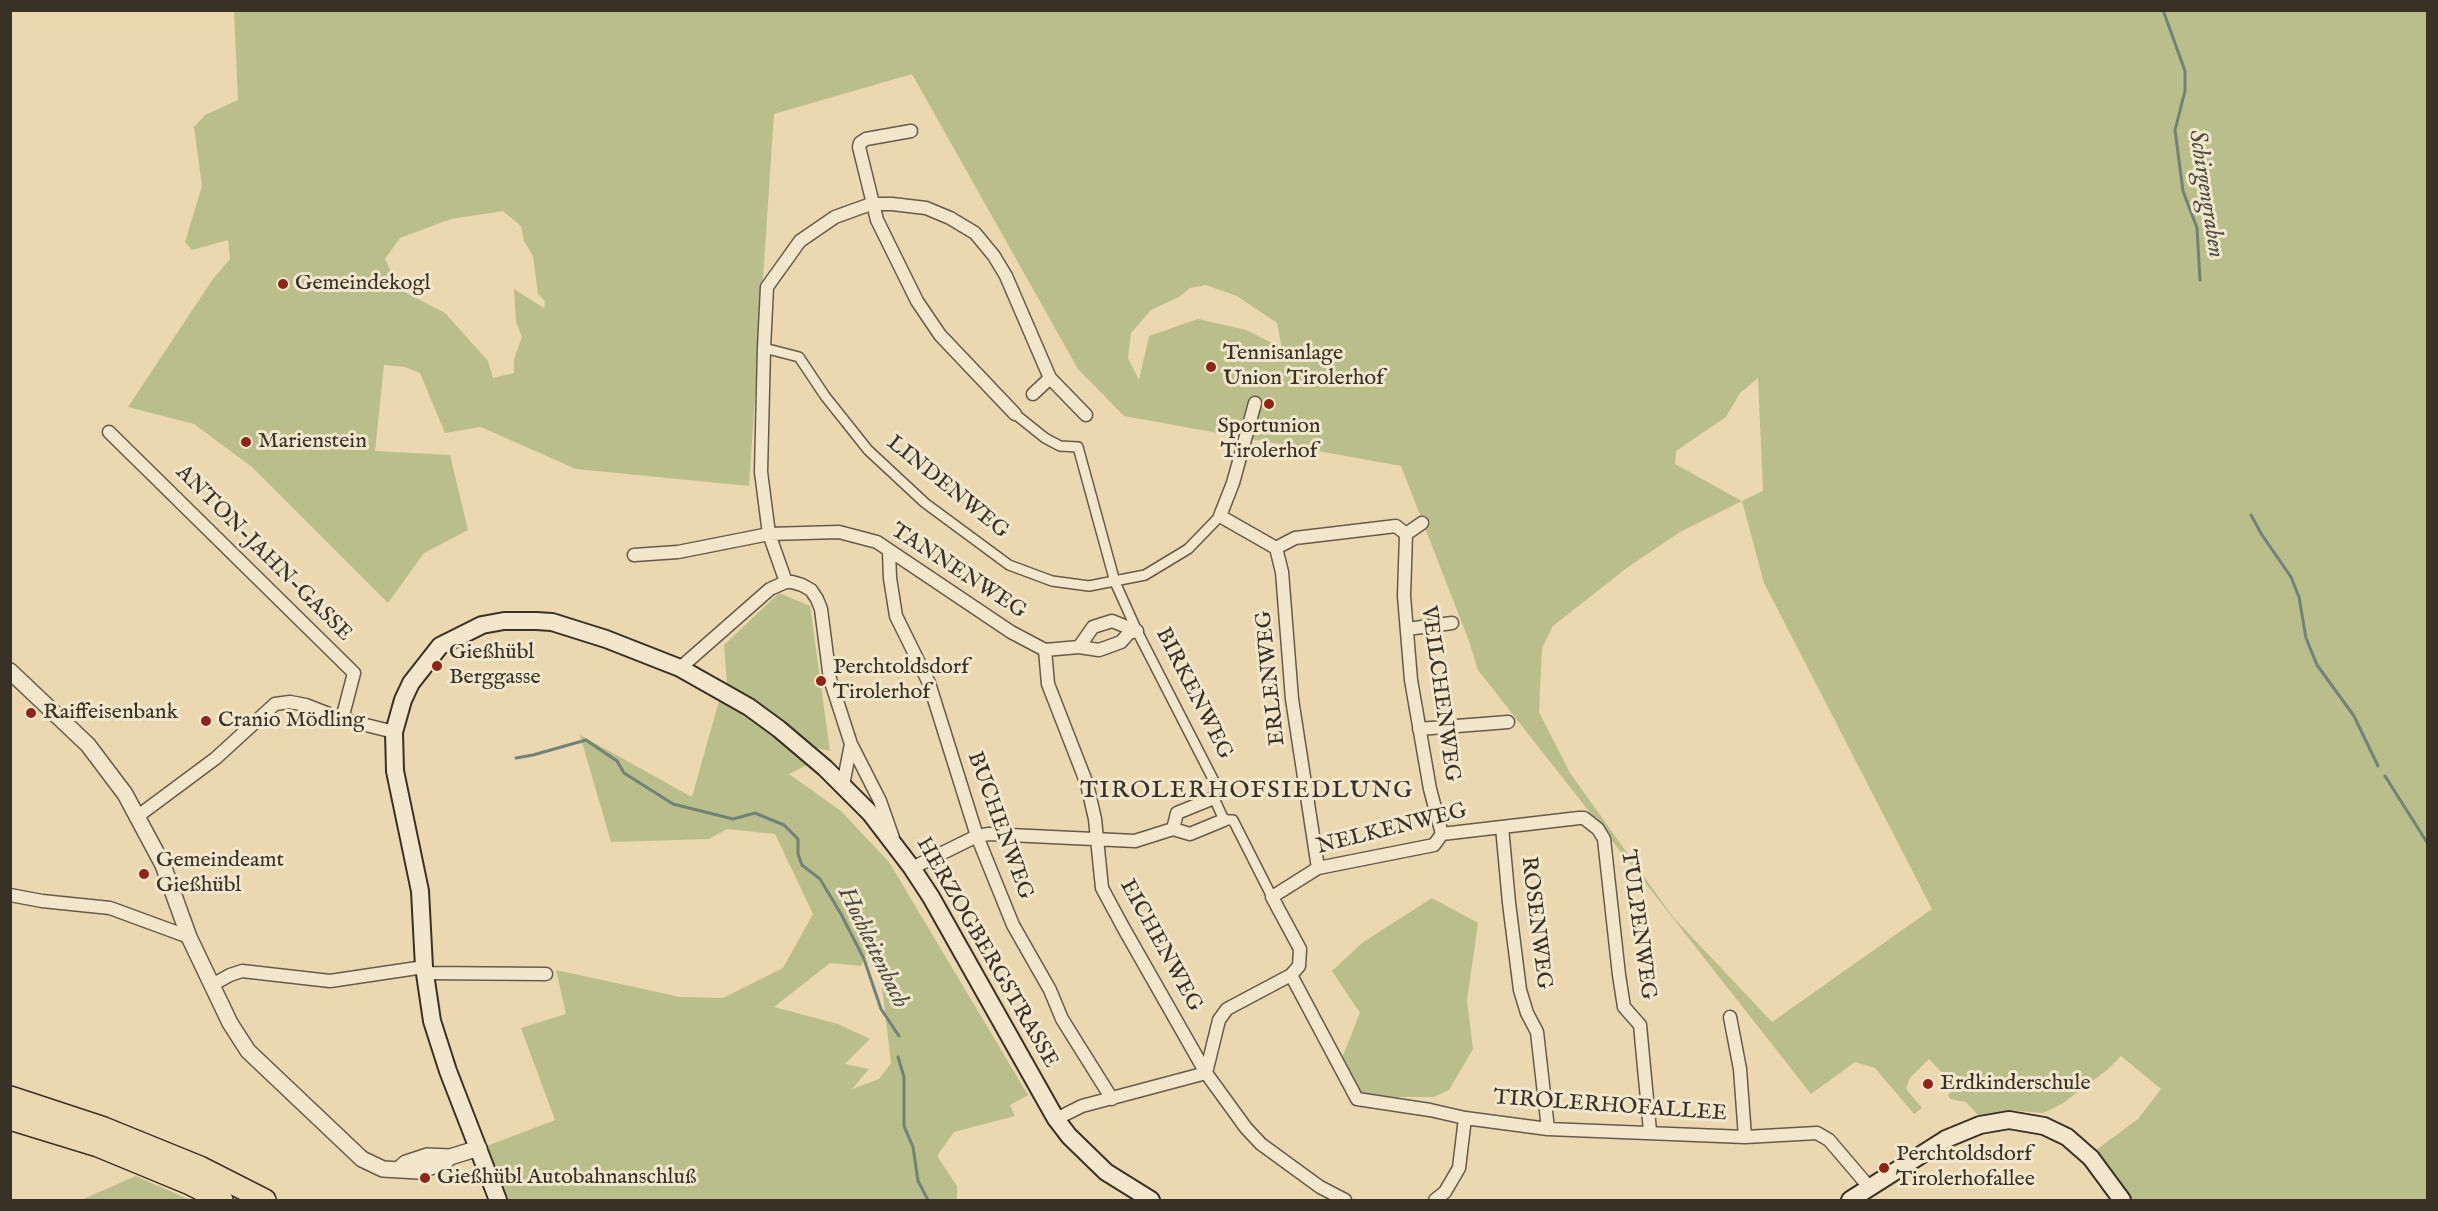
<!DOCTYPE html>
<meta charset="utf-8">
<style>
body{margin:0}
#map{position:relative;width:2438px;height:1211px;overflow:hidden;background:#ebd8b1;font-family:"IM FELL English",serif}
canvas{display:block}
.frame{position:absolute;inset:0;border:12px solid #393026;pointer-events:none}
</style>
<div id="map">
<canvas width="2438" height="1211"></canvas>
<div class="frame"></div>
</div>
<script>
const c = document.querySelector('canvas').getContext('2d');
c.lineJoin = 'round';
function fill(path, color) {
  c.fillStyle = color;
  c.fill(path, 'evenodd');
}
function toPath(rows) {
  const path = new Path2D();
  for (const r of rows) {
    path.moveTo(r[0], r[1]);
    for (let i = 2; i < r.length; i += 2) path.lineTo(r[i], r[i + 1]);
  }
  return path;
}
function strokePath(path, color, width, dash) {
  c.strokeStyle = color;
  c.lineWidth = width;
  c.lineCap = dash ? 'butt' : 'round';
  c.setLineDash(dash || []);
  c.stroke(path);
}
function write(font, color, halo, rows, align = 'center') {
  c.font = font + ' "IM FELL English",serif';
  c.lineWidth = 6;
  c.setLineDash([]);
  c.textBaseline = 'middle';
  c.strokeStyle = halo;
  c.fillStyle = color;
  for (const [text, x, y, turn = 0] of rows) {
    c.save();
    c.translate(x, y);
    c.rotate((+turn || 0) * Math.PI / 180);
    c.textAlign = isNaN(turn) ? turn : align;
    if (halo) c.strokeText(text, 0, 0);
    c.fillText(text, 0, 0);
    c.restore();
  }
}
const green = toPath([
 [234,11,2427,11,2427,1200,2131,1200,2096,1150,2138,1119,2161,1089,2121,1056,2107,1070,2062,1104,2043,1113,2009,1110,1979,1116,1966,1102,1950,1099,1948,1095,1962,1080,1958,1075,1950,1081,1929,1059,1910,1078,1906,1089,1922,1108,1914,1114,1875,1068,1855,1062,1811,1094,1478,670,1469,641,1401,466,1124,416,1078,369,912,74,774,114,749,486,576,469,481,427,445,433,420,373,405,367,384,365,375,451,450,455,468,530,424,553,388,603,252,467,194,424,128,407,213,279,230,259,228,240,192,250,185,242,202,186,194,127,205,115,238,100],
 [503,211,521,226,524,241,533,256,538,294,545,301,544,308,514,289,516,322,522,337,514,359,514,373,493,378,488,361,445,313,399,289,385,259,400,238,451,219],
 [1206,285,1237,296,1277,323,1282,348,1246,330,1198,319,1149,336,1139,380,1128,358,1131,333,1151,310,1179,297,1190,288],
 [1758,378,1763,491,1742,501,1675,464,1676,451,1726,417,1740,393],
 [1742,501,1764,583,1932,909,1772,1022,1673,917,1570,773,1539,712,1542,648,1553,626,1628,567,1680,532],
 [779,593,810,606,830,751,813,747,727,684,724,645],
 [720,697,809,764,789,774,841,811,889,862,1028,1095,1010,1105,1015,1116,954,1132,937,1156,957,1186,957,1200,507,1200,487,1146,555,1120,521,1028,566,1014,556,970,680,997,723,998,783,968,813,914,775,834,727,829,709,839,611,842,580,735,692,797],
 [871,944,885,976,881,979,891,1063,879,1079,852,1089,869,1069,845,1064,870,1039,838,1024,774,1007,830,963,861,966],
 [1432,898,1478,923,1467,1000,1473,1049,1449,1090,1434,1097,1377,1097,1357,1091,1342,1058,1360,1013,1332,971,1362,943],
 [136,1176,190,1200,81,1200]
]);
const stream = toPath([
 [2163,10,2185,71,2185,91,2175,130,2183,191,2197,228,2200,280],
 [2251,515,2262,535,2291,577,2299,597,2306,638,2317,665,2354,716,2378,766],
 [516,758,533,755,586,740,617,761,624,773,673,804,733,819,755,813,784,825,798,839,798,854,802,865,820,879,841,914,864,959,881,1009,899,1036],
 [2385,776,2428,844],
 [898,1057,904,1077,904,1126,913,1147,918,1181,928,1200]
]);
const pedestrian = toPath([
 [764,348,799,357,825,396,868,450,925,503,1009,565,1052,581,1089,586,1145,575,1188,549,1220,516],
 [1015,414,1045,438,1060,446,1078,447,1115,582,1137,631,1215,783,1214,798,1224,820,1233,820,1272,897]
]);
const minor = toPath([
 [911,131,866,139,860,143,859,147,877,220,917,301,940,335,1015,414],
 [1050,378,1086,415],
 [1255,403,1233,483,1220,516,1276,548,1282,572,1292,699,1318,868],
 [109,432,354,673,342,719],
 [1406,534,1422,523],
 [1276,548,1295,538,1396,526,1406,534,1404,596,1411,680,1430,789,1442,834],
 [889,551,890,578,896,616,929,683,977,836,1013,925,1050,990,1062,1019,1112,1099],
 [634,555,678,552,769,534,839,532,877,542,1011,632,1045,650,1079,647,1093,627,1112,621,1137,631],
 [786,582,769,534,761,472,764,348,767,287,800,241,835,217,871,204,892,204,926,208,950,218,975,233,994,256,1006,276,1050,378,1033,394],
 [1407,629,1452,623],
 [1079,647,1099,650,1121,642,1129,633,1137,631],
 [1045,650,1048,684,1087,784,1095,819,1102,888,1123,927,1206,1073,1246,1128,1261,1144,1320,1187,1345,1200],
 [680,668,770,589,786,582,792,582,802,585,811,590,817,599,821,609,830,679,851,744,880,801,893,838],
 [1419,729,1508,722],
 [843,785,851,744],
 [138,816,216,758,275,704,290,702,306,705,342,719,394,732],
 [1502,827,1509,903,1520,990,1527,1013,1537,1032,1548,1129],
 [1173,829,1190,834,1224,820],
 [912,868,977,836,989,834,1135,841,1173,829,1177,813,1214,798],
 [10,895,42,901,110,908,189,937],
 [425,973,546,974],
 [1291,975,1357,1099,1430,1110,1465,1118,1548,1129,1745,1137,1817,1133,1829,1140,1870,1188],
 [212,985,230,975,242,971,330,981,424,967],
 [1730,1017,1740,1069,1745,1137],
 [1056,1119,1082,1106,1206,1073,1219,1020,1227,1009,1291,975,1299,966,1300,949,1272,897,1318,868,1434,845,1442,834,1579,818,1584,818,1598,829,1604,839,1619,975,1624,1007,1640,1025,1650,1131],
 [1435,1200,1445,1192,1459,1168,1465,1118]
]);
const tertiary = toPath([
 [10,671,88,745,125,794,163,865,189,937,230,1023,248,1051,362,1159,383,1169,418,1171,443,1163,450,1157,479,1148],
 [398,1170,406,1163,427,1156,450,1157]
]);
const secondary = toPath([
 [498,1200,448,1071,432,1021,424,967,420,891,395,771,394,732,403,700,411,683,440,646,482,625,504,621,536,621,552,622,606,639,680,668,749,707,779,729,825,768,870,813,912,868,931,897,1056,1119,1069,1136,1106,1172,1151,1200],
 [1850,1200,1946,1139,1980,1125,2009,1120,2044,1126,2067,1137,2091,1158,2122,1200]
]);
const motorway = toPath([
 [10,1097,104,1128,200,1167,265,1200],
 [10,1119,98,1146,190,1184,222,1200]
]);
const markers = [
 [283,284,6,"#8f2418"],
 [1211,367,6,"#8f2418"],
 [1269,404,6,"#8f2418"],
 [246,442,6,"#8f2418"],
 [437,666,6,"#8f2418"],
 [821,681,6,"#8f2418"],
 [31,713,6,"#8f2418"],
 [206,721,6,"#8f2418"],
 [144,874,6,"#8f2418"],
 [1928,1084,6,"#8f2418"],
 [1884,1168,6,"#8f2418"],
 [425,1178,6,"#8f2418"]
];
const poiNames = [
 ["Gemeindekogl",295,284],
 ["Tennisanlage",1223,354],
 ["Union Tirolerhof",1223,379],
 ["Sportunion",1269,427,"center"],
 ["Tirolerhof",1269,452,"center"],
 ["Marienstein",258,442],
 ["Gießhübl",449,653],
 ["Berggasse",449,678],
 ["Perchtoldsdorf",833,668],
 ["Tirolerhof",833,693],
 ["Raiffeisenbank",43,713],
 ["Cranio Mödling",218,721],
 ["Gemeindeamt",156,861],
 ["Gießhübl",156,886],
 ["Erdkinderschule",1940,1084],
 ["Perchtoldsdorf",1896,1155],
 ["Tirolerhofallee",1896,1180],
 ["Gießhübl Autobahnanschluß",437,1178]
];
const streetNames = [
 ["LINDENWEG",947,488,39],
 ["ANTON-JAHN-GASSE",263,554,45],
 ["TANNENWEG",958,572,33],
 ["ERLENWEG",1272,678,-96],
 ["BIRKENWEG",1193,694,63],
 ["VEILCHENWEG",1439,694,82],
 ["BUCHENWEG",999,826,70],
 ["NELKENWEG",1392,830,-14],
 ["ROSENWEG",1535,923,83],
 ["TULPENWEG",1637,925,82],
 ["EICHENWEG",1160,946,61],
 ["HERZOGBERGSTRASSE",986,953,60],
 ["TIROLERHOFALLEE",1610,1107,4]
];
const waterNames = [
 ["Schirgengraben",2205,194,81],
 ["Hochleitenbach",872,948,64]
];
const neighbourhoodNames = [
 ["TIROLERHOFSIEDLUNG",1247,792]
];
fill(green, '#b9be8a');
strokePath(stream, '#728279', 3);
strokePath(pedestrian, '#665a49', 12);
strokePath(minor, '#665a49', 15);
strokePath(tertiary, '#665a49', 18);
strokePath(secondary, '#393026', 20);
strokePath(motorway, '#393026', 24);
strokePath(pedestrian, '#f2e6cc', 9);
strokePath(minor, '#f2e6cc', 12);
strokePath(tertiary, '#f2e6cc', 15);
strokePath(secondary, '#f2e6cc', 16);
strokePath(motorway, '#ebd8b1', 21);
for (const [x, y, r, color] of markers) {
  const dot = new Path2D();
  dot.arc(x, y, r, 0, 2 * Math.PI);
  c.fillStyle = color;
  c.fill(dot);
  strokePath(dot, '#f2e6cc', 2);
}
write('22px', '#393026', '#f2e6cc', poiNames, 'left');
write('22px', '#393026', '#f2e6cc', streetNames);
write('italic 24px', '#4c4b42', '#f2e6cc', waterNames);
c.letterSpacing = '1.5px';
write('24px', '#393026', '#f2e6cc', neighbourhoodNames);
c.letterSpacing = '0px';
</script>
